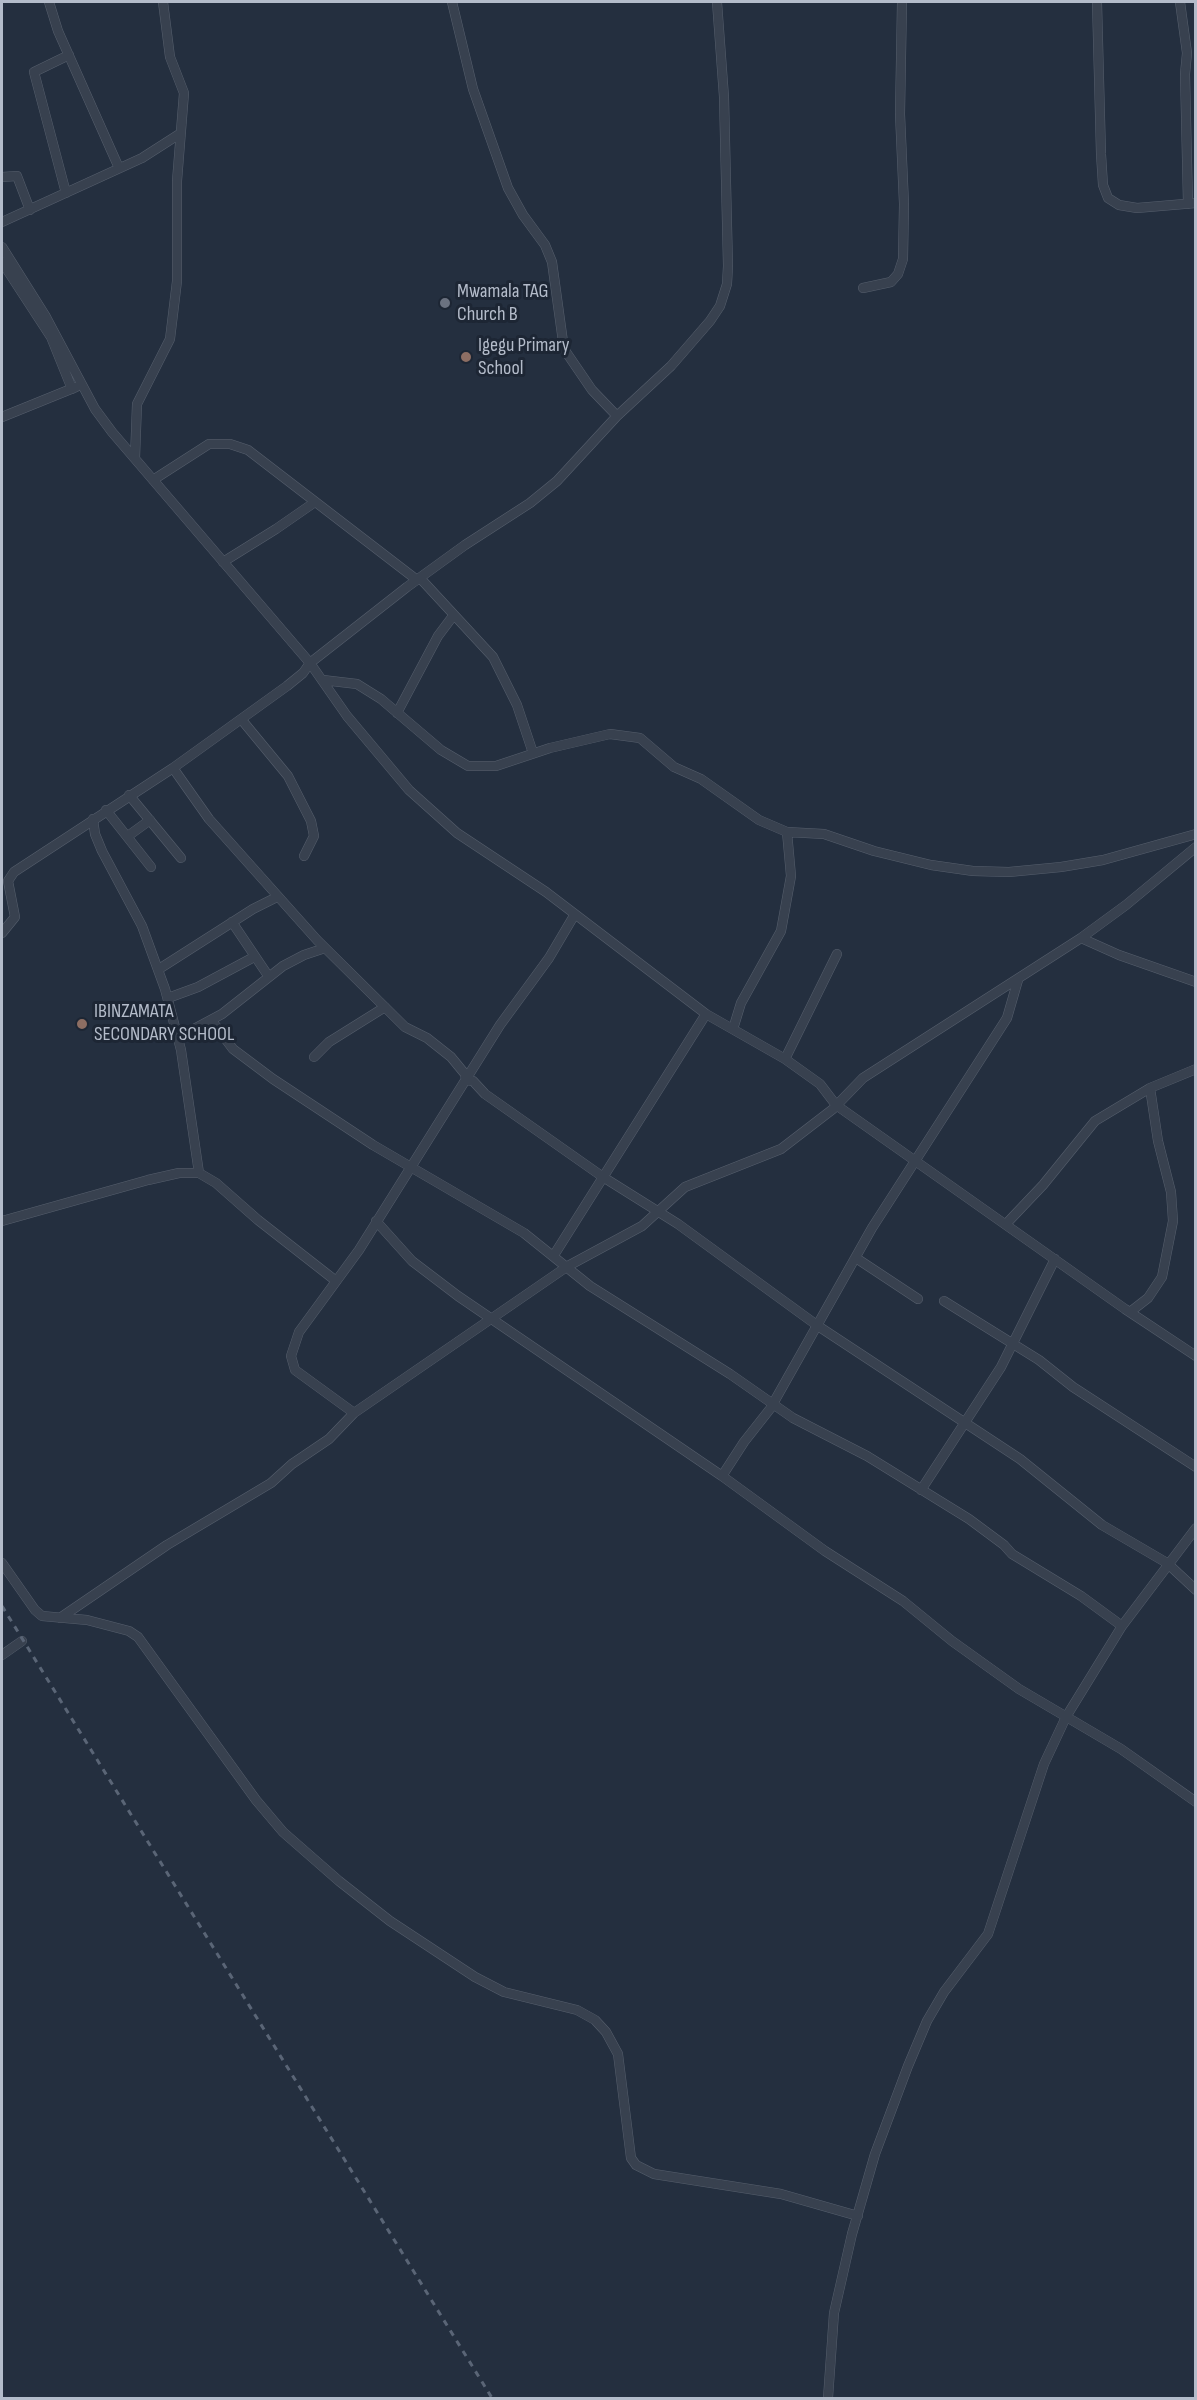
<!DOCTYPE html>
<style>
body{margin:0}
#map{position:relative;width:1197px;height:2400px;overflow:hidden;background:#242f3f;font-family:"Sofia Sans Condensed",sans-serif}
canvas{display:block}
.frame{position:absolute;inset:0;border:3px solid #b4bcca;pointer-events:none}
</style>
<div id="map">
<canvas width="1197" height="2400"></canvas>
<div class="frame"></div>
</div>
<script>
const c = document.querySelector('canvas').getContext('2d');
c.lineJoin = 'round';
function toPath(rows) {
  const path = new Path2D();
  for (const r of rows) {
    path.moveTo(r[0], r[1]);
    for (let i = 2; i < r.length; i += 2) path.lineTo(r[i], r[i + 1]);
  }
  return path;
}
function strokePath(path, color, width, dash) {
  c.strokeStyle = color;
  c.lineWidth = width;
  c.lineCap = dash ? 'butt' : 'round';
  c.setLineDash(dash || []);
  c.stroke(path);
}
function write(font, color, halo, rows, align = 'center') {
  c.font = font + ' "Sofia Sans Condensed",sans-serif';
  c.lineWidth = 6;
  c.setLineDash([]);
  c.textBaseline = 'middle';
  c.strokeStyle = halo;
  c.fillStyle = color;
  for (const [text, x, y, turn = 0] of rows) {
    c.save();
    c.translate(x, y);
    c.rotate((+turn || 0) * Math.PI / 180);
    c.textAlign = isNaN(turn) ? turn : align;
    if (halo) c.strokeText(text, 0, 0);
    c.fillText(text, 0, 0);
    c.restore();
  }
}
const minor = toPath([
 [49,2,58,31,119,168],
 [452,2,473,89,508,188,523,215,545,245,552,262,564,349,592,390,617,416],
 [1097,2,1101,154,1103,185,1108,198,1119,205,1137,208,1196,203],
 [1180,2,1187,53,1185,74,1188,204],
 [2,177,17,176,30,210],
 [66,193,34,72,69,55],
 [2,222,142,158,181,133],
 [2,247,46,317,95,409,112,432,310,663,347,716,409,790,457,833,546,892,706,1014,785,1059,820,1084,836,1105,1125,1309,1196,1356],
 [2,262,51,337,72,389],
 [863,288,891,282,898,274,903,259,904,204,900,114,902,2],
 [2,417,76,387],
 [135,458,137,404,170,339,177,281,177,181,184,93,170,57,163,2],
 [153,480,209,444,230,444,248,450,417,580],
 [223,562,276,529,315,502],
 [420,578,493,657,517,705,533,753],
 [323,680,357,684,381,699,441,750,468,766,496,766,550,748,610,734,640,738,674,767,701,779,759,820,787,832,824,834,874,851,931,865,973,871,1009,872,1061,867,1103,860,1196,834],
 [397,713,438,636,453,616],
 [241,719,288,776,311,821,314,836,304,856],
 [173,768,209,819,317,940,405,1027,427,1038,451,1057,465,1074,466,1080,473,1081,485,1094,603,1177,678,1224,818,1326,1020,1459,1102,1525,1167,1563,1196,1590],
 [129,795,181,858],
 [106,810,151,867],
 [93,819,95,834,102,851,142,926,165,989,181,1050,199,1173],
 [128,836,150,820],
 [232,922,269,977],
 [2,933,15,917,8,881,14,872,173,768,287,686,303,673,310,663,407,587,465,545,530,503,557,481,617,416,671,366,710,321,720,306,727,284,728,266,724,97,717,2],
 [1081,938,1119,955,1196,982],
 [159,969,253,909,277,897],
 [168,998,198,987,254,957],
 [212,1021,233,1049,273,1079,373,1145,524,1233,590,1286,730,1374,793,1418,867,1456,969,1519,1004,1545,1012,1554,1081,1596,1122,1626],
 [733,1029,741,1003,781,931,791,876,787,832],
 [179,1037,222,1014,283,966,304,955,325,948],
 [314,1057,329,1042,385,1007],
 [785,1059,837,954],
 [2,1221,148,1180,179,1173,199,1173,216,1183,258,1220,336,1281],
 [376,1221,412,1261,458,1296,722,1476,825,1551,903,1601,952,1641,1019,1689,1121,1749,1196,1802],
 [1006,1224,1043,1185,1095,1121,1150,1088,1196,1069],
 [554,1255,706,1014],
 [856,1258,918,1299],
 [944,1301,1039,1360,1073,1387,1196,1467],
 [1130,1312,1148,1298,1162,1277,1173,1221,1171,1192,1158,1141,1150,1088],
 [354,1413,295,1370,291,1356,299,1332,359,1250,500,1025,549,958,575,914],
 [722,1476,744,1442,770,1409,872,1228,1007,1018,1018,980],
 [921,1490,1001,1367,1055,1259],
 [2,1563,35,1610,42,1616,87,1620,129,1631,138,1637,256,1800,283,1832,339,1881,390,1921,475,1977,504,1992,577,2010,595,2020,606,2032,618,2054,631,2158,636,2165,654,2174,781,2194,858,2216],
 [60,1618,167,1545,271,1483,292,1464,329,1439,354,1413,568,1266,642,1226,685,1187,781,1149,833,1109,863,1078,1081,938,1126,905,1196,847],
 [2,1655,22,1641],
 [828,2398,834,2313,852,2234,875,2154,908,2066,927,2021,944,1992,988,1934,1044,1764,1066,1717,1122,1626,1196,1528]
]);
const rail = toPath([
 [2,1606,492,2398]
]);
const markers = [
 [445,303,6,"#6b7280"],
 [466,357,6,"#8d6e63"],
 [82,1024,6,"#8d6e63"]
];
const poiNames = [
 ["Mwamala TAG",457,292],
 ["Church B",457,315],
 ["Igegu Primary",478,346],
 ["School",478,369],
 ["IBINZAMATA",94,1012],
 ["SECONDARY SCHOOL",94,1035]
];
strokePath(minor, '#565f6d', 10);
strokePath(minor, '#38414f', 9);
strokePath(rail, '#5a6576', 3, [6, 6]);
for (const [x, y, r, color] of markers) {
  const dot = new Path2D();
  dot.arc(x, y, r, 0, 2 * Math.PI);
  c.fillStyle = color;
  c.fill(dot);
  strokePath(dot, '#1d2634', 2);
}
write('20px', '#b4bcca', '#1d2634', poiNames, 'left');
</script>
